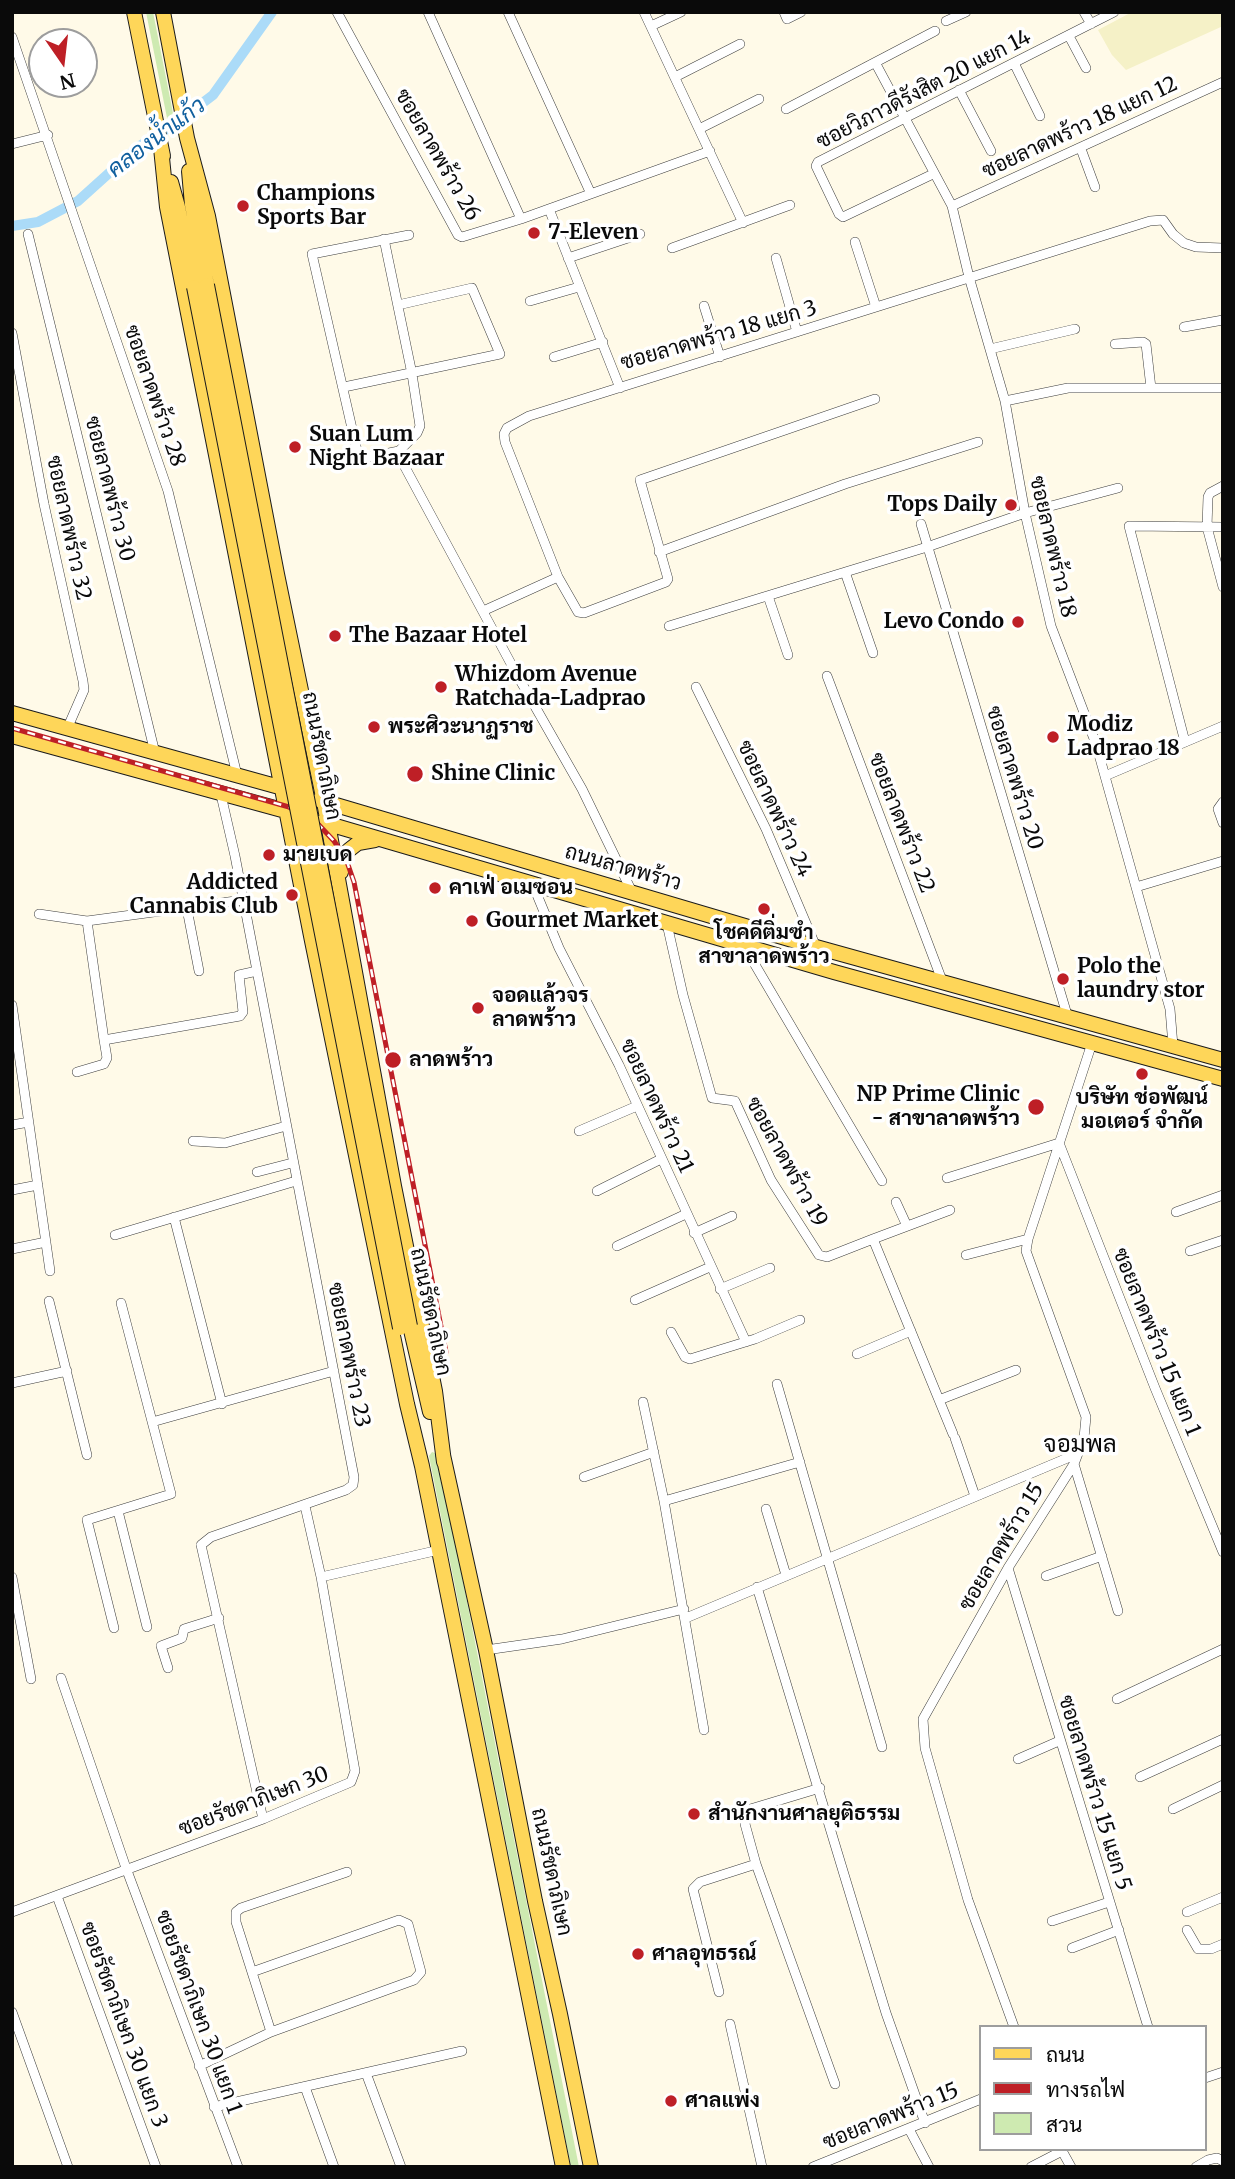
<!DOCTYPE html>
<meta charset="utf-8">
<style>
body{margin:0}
#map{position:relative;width:1235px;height:2179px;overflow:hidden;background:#fffae8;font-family:Merriweather,Sarabun,serif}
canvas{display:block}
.frame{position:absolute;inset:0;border:14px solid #0a0a0a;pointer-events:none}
.legend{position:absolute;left:979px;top:2025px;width:228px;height:126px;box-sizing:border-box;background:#fff;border:2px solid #9d9d9d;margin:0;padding:9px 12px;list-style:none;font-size:21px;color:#0a0a0a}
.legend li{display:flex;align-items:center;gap:14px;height:35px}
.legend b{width:35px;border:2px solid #9d9d9d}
.north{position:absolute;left:28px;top:28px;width:70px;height:70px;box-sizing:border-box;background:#fff;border:2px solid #9d9d9d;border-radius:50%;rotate:166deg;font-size:19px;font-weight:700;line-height:28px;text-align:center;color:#0a0a0a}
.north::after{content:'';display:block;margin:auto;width:24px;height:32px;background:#be1f26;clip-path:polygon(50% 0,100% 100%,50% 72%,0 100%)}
</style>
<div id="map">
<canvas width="1235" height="2179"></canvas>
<div class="frame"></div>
<ul class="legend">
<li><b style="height:9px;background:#fed659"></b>ถนน</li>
<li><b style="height:9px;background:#be1f26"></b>ทางรถไฟ</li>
<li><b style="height:19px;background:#ceeab1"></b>สวน</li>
</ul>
<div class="north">N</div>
</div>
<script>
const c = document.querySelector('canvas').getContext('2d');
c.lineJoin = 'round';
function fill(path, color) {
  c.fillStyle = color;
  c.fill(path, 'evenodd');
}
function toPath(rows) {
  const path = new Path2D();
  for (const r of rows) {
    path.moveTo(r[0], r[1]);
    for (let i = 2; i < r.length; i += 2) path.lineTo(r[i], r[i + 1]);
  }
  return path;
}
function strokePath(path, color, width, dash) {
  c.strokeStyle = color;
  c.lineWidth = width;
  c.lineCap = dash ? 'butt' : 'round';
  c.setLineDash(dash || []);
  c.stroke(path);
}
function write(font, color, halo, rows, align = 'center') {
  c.font = font + ' Merriweather,Sarabun,serif';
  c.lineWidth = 7;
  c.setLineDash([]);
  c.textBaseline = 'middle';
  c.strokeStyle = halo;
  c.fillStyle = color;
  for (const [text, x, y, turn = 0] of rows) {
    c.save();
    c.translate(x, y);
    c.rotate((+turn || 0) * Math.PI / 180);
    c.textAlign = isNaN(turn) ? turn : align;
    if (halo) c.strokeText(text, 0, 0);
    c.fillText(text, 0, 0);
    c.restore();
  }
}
const farmland = toPath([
 [1132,12,1223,12,1223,26,1126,70,1112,55,1098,30]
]);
const green = toPath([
 [146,12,153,12,172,108,174,120,168,123],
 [432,1452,435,1453,457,1551,579,2167,571,2167,429,1456]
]);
const canal = toPath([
 [12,226,38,222,78,201,138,147,175,124,213,95,272,12]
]);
const street = toPath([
 [337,12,458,235,462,237,521,219,710,151],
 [428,12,521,219],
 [508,12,591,194],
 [644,12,743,223],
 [784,12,787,19,801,12],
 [1084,12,1091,24],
 [946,21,966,12],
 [651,26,681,12],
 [1069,36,1086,68],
 [12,37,168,491,237,775],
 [1014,63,1040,116],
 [876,64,952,206,969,277,1005,401,1025,513,1051,626,1096,744,1170,1009,1173,1046],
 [675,77,740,44],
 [959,90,991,151],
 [786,109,935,31],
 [699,129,759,99],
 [12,144,48,135],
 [1081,149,1095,187],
 [933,174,843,217,839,214,816,166,818,162,1114,12],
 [952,206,1223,82],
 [549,209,620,388],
 [28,234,155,753],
 [384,239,412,374,420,426,417,433,399,451,399,456,516,673,582,789,632,892],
 [855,242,876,307],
 [672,248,790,205],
 [568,258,640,234],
 [776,258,797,332],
 [530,301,579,287],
 [704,306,720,357],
 [1184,327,1223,320],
 [12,333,44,504,83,681,84,690,67,729],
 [1115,344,1143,342,1146,344,1151,388],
 [990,349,1075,329],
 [554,357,603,342],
 [344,387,500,354,472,288,398,305],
 [875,399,640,480,668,579,666,582,584,613,578,612,558,577,505,442,504,434,507,428,529,416,1150,221,1163,220,1173,234,1184,243,1196,247,1223,248],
 [1005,401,1068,388,1223,388],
 [399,451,359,459,312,254,409,235],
 [1223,486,1210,493,1208,497,1207,527,1223,587],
 [921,524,1068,1018],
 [659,552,845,484,978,442],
 [845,572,873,653],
 [768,596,788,655],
 [483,611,558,577],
 [669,626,927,547,1025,513,1118,488],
 [827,676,943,983],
 [696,687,766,829,816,947],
 [1185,742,1129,526,1223,527],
 [1105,776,1223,726],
 [221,795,235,856,354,1477,353,1485,346,1490,211,1537,201,1545,263,1819],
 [1223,802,1218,809,1223,823],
 [533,885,559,948,619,1065,746,1342],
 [1136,887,1223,861],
 [187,909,199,971],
 [39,914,87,921,243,900],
 [87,921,104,1040,240,1016,243,1012,239,975,257,971],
 [667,924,683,995,712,1098,735,1101,771,1180,819,1255,827,1257,873,1239,953,1434],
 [744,946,882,1181],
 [12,1005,50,1271],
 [77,1072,104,1064,107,1058,104,1040],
 [12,1125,29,1122],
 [579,1131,637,1106],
 [193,1141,225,1143,286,1126],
 [257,1172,292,1163],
 [947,1178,1059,1143,1155,1388,1223,1552],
 [12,1190,38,1185],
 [597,1191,661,1159],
 [896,1202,907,1226],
 [1176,1212,1223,1195],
 [174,1217,222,1404],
 [694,1233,732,1216],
 [115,1235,296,1181],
 [873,1239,950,1210],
 [617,1246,686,1214],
 [12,1249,46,1242],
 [1190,1251,1223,1240],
 [966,1255,1028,1239],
 [720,1289,770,1268],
 [635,1300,710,1267],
 [49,1301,87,1455],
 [671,1332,685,1357,690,1359,755,1339,800,1320],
 [857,1354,911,1331],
 [12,1383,67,1371],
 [777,1384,882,1747],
 [939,1400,1016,1370],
 [643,1402,664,1501,704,1730],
 [152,1422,334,1371],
 [955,1438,975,1496],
 [1074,1464,1118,1611],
 [584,1477,654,1452],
 [664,1501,800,1462],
 [305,1506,321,1577],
 [766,1509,786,1575],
 [118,1511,147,1627],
 [1008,1568,1148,2027],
 [1046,1576,1102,1556],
 [12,1577,31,1679],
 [757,1587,886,2013,925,2123],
 [686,1618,1077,1454],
 [114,1628,87,1520,171,1494,121,1303],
 [486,1650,562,1639,684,1609],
 [168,1668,161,1646,182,1638,184,1629,219,1618],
 [61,1678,126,1868,238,2167],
 [1117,1699,1223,1649],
 [1018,1759,1059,1741],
 [1140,1777,1223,1739],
 [1173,1809,1223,1785],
 [756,1864,745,1824,747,1810,820,1788],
 [57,1896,156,2167],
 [12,1912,263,1819,351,1782,355,1771,321,1577,439,1550],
 [1187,1912,1223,1897],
 [1052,1921,1109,1902],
 [1187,1930,1198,1949,1211,1949,1223,1944],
 [1072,1948,1119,1930],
 [719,1992,693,1889,700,1882,756,1864,835,2084],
 [12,2012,68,2167],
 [730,2024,762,2167],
 [1014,2027,968,1900,925,1748,923,1719,1008,1568,1074,1464,1084,1438,1086,1417,1026,1251,1028,1239,1092,1043],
 [271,2032,236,1922,236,1912,241,1908,347,1872],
 [199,2066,271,2032,414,1980,421,1972,408,1924,399,1920,252,1972],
 [366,2073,401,2167],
 [1205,2078,1223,2072],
 [305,2087,334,2167],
 [214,2107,462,2051],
 [909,2129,929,2167],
 [1061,2149,1071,2167],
 [813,2167,981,2099],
 [1031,2167,1062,2151],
 [1196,2167,1208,2160,1217,2158,1223,2161]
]);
const primary = toPath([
 [134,12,163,156],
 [163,12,187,138,208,216,277,574,324,802,394,1186,435,1391,444,1462],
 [161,148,167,207,312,941,407,1404,422,1466,563,2167],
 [189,171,192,205,207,285],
 [171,182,178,207,194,287],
 [12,713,290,790],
 [12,736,293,813],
 [319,800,816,947,1223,1060],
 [322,822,834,972,1223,1079],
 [341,872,343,858,349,850,358,843,375,840],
 [410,1326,430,1412],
 [443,1455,486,1650,535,1901,560,2014,591,2167]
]);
const rail = toPath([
 [12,728,289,807,318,824,334,841,346,859,354,882,446,1352]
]);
const primaryBridge = toPath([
 [207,285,410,1326],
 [194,287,400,1328]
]);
const markers = [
 [243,206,7,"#be1f26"],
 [534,233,7,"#be1f26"],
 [295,447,7,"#be1f26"],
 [1011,505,7,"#be1f26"],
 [1018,622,7,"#be1f26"],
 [335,636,7,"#be1f26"],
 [441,687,7,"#be1f26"],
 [374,727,7,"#be1f26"],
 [1053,737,7,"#be1f26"],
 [415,774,9,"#be1f26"],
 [269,855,7,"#be1f26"],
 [435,888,7,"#be1f26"],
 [292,895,7,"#be1f26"],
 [764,909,7,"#be1f26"],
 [472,921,7,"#be1f26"],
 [1063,979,7,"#be1f26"],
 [478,1008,7,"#be1f26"],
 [393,1060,9,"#be1f26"],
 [1142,1074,7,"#be1f26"],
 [1036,1107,9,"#be1f26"],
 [694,1814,7,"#be1f26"],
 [638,1954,7,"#be1f26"],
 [671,2101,7,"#be1f26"]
];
const streetNames = [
 ["ซอยวิภาวดีรังสิต 20 แยก 14",924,90,-27],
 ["ซอยลาดพร้าว 18 แยก 12",1080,128,-25],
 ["ซอยลาดพร้าว 26",437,155,60],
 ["ซอยลาดพร้าว 18 แยก 3",719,336,-16],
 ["ซอยลาดพร้าว 28",154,396,71],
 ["ซอยลาดพร้าว 30",109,489,76],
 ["ซอยลาดพร้าว 32",68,528,78],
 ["ซอยลาดพร้าว 18",1052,547,77],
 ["ถนนรัชดาภิเษก",321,756,79],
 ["ซอยลาดพร้าว 20",1014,778,73],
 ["ซอยลาดพร้าว 24",774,809,65],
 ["ซอยลาดพร้าว 22",901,823,69],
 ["ถนนลาดพร้าว",623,868,16],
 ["ซอยลาดพร้าว 21",656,1106,65],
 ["ซอยลาดพร้าว 19",786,1162,61],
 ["ถนนรัชดาภิเษก",430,1312,78],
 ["ซอยลาดพร้าว 15 แยก 1",1156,1342,68],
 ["ซอยลาดพร้าว 23",348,1355,79],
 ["ซอยลาดพร้าว 15",1002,1547,-59],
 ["ซอยลาดพร้าว 15 แยก 5",1094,1793,73],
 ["ซอยรัชดาภิเษก 30",254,1802,-21],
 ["ถนนรัชดาภิเษก",551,1872,78],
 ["ซอยรัชดาภิเษก 30 แยก 1",198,2012,70],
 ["ซอยรัชดาภิเษก 30 แยก 3",123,2025,70],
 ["ซอยลาดพร้าว 15",891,2117,-22]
];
const poiNames = [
 ["Champions",257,194],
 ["Sports Bar",257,218],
 ["7-Eleven",548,233],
 ["Suan Lum",309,435],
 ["Night Bazaar",309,459],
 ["Tops Daily",997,505,"right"],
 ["Levo Condo",1004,622,"right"],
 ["The Bazaar Hotel",349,636],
 ["Whizdom Avenue",455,675],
 ["Ratchada-Ladprao",455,699],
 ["Modiz",1067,725],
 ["Ladprao 18",1067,749],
 ["พระศิวะนาฏราช",388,727],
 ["Shine Clinic",431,774],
 ["มายเบด",283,855],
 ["Addicted",278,883,"right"],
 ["Cannabis Club",278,907,"right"],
 ["คาเฟ่ อเมซอน",449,888],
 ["Gourmet Market",486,921],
 ["โชคดีติ่มซำ",764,933,"center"],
 ["สาขาลาดพร้าว",764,957,"center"],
 ["Polo the",1077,967],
 ["laundry stor",1077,991],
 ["จอดแล้วจร",492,996],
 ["ลาดพร้าว",492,1020],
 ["ลาดพร้าว",409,1060],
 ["NP Prime Clinic",1020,1095,"right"],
 ["- สาขาลาดพร้าว",1020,1119,"right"],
 ["บริษัท ช่อพัฒน์",1142,1098,"center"],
 ["มอเตอร์ จำกัด",1142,1122,"center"],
 ["สำนักงานศาลยุติธรรม",708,1814],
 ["ศาลอุทธรณ์",652,1954],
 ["ศาลแพ่ง",685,2101]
];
const waterNames = [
 ["คลองน้ำแก้ว",157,138,-37]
];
const quarterNames = [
 ["จอมพล",1080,1445]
];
fill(farmland, '#f5f1c7');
fill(green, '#ceeab1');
strokePath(canal, '#abdbf8', 10);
strokePath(street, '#3d3d3d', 10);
strokePath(primary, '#1b1b1b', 16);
strokePath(street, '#fff', 9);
strokePath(primary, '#fed659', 14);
strokePath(rail, '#be1f26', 5);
strokePath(rail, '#fff', 2.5, [8]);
strokePath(primaryBridge, '#1b1b1b', 16, []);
strokePath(primaryBridge, '#fed659', 14);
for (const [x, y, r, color] of markers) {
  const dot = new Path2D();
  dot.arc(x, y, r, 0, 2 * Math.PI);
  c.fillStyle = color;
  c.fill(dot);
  strokePath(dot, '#fff', 2.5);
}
write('21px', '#0a0a0a', '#fff', streetNames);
write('bold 21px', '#0a0a0a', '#fff', poiNames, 'left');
write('italic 23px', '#11609f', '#fff', waterNames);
write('24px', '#0a0a0a', '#fff', quarterNames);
</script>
